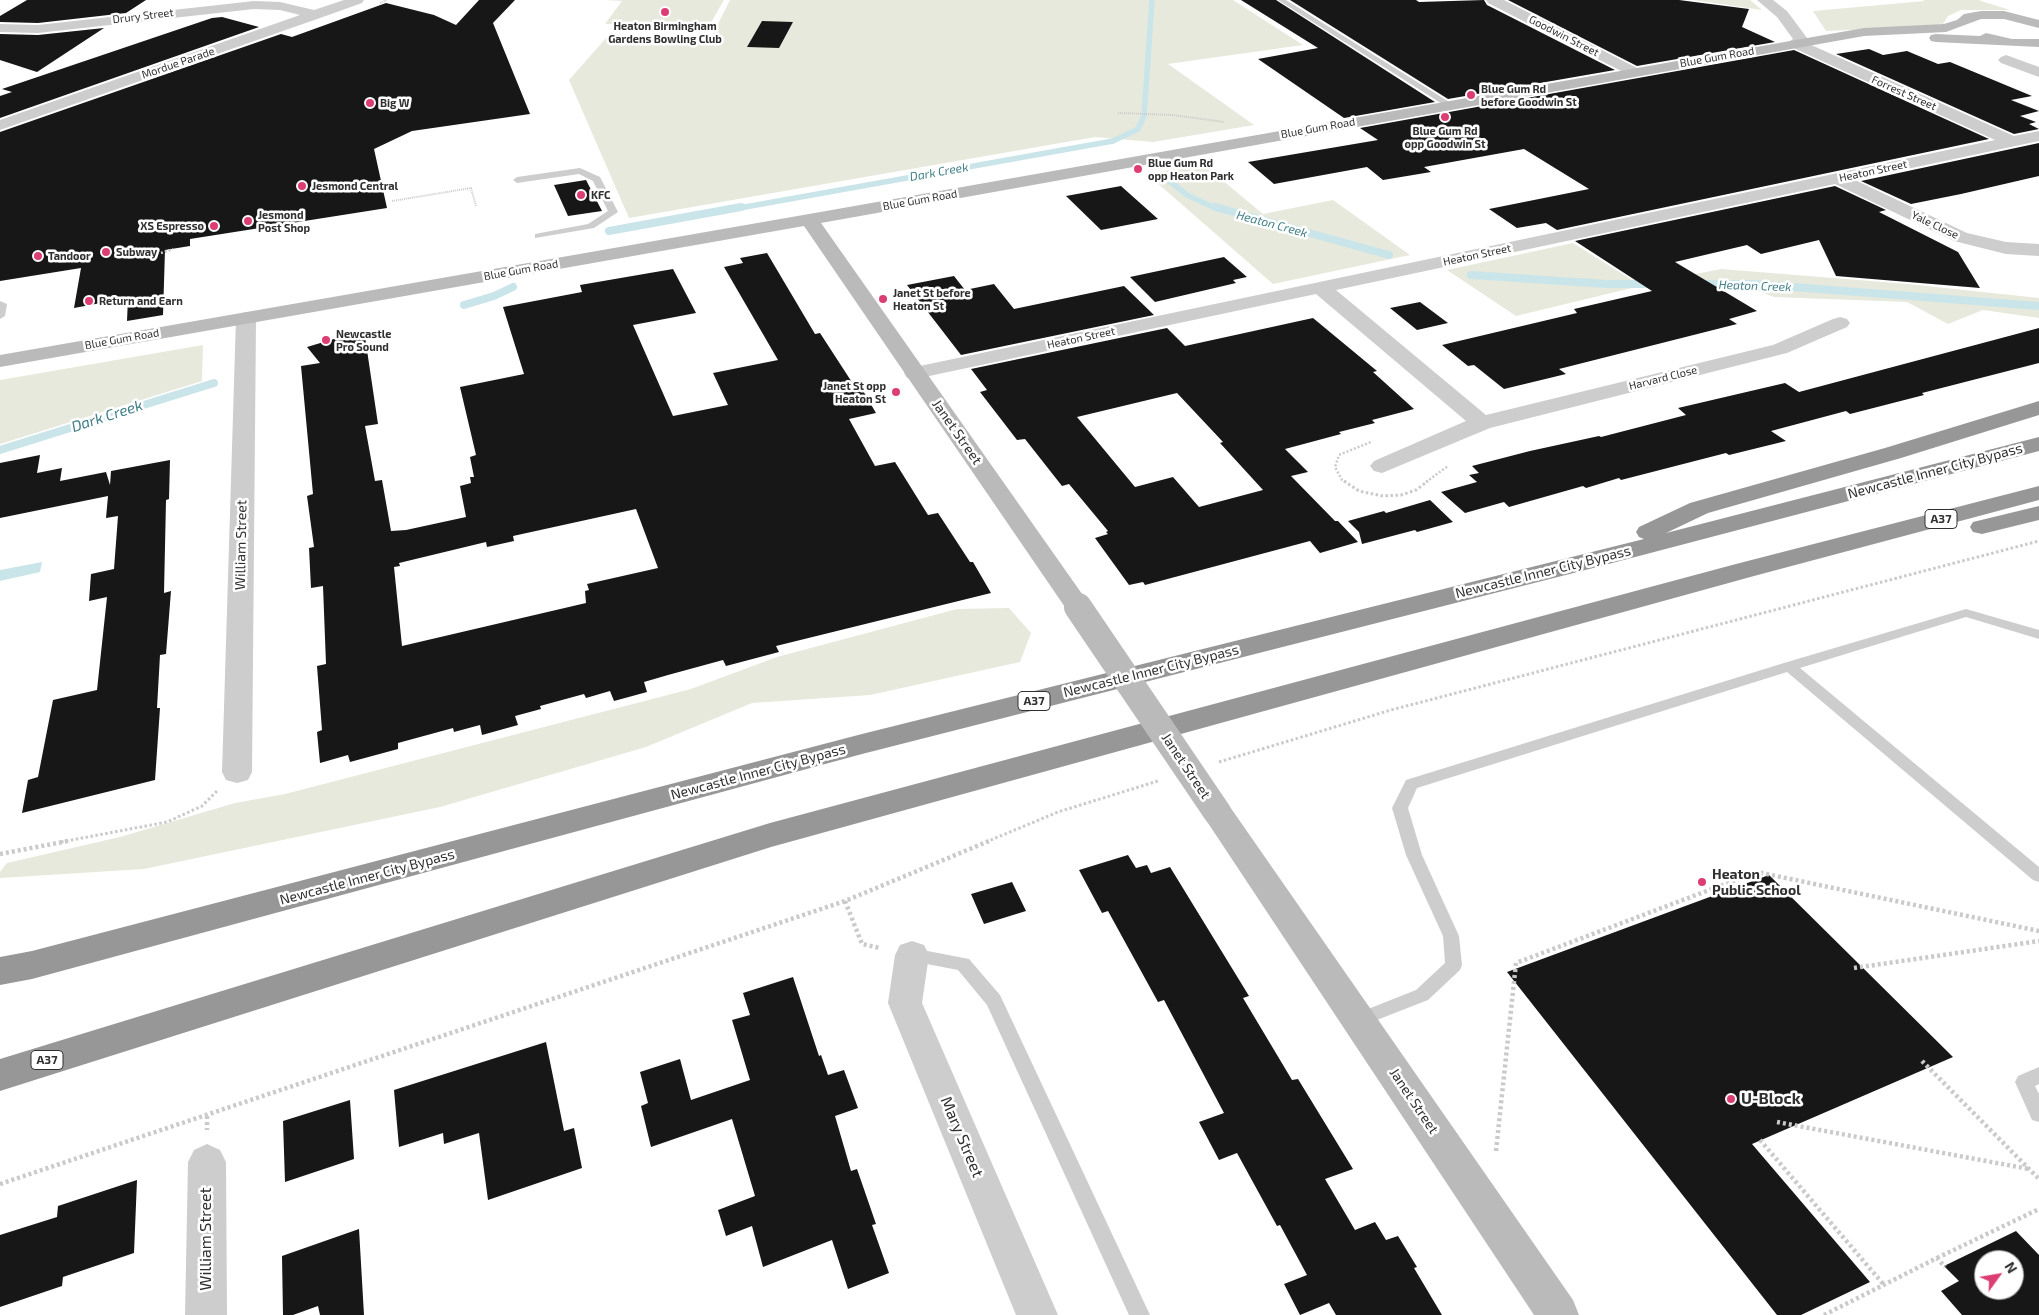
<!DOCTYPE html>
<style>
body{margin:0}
#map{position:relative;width:2039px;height:1315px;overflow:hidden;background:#fff;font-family:"Exo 2",sans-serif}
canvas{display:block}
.north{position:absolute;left:1974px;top:1250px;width:50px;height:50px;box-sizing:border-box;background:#fff;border:1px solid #acacac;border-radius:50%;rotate:58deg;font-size:14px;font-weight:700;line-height:20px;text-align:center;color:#303030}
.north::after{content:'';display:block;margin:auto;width:18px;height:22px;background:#dc3e74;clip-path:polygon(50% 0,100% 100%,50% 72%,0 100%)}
</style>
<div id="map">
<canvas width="2039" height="1315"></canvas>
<div class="north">N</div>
</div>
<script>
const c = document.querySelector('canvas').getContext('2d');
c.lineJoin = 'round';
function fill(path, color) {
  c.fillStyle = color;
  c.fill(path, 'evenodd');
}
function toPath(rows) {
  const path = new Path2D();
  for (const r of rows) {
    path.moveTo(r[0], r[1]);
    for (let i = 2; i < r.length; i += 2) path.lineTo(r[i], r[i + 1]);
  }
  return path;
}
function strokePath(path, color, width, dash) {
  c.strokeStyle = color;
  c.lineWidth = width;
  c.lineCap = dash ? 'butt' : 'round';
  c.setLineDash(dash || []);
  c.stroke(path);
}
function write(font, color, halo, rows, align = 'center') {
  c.font = font + ' "Exo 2",sans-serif';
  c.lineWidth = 5;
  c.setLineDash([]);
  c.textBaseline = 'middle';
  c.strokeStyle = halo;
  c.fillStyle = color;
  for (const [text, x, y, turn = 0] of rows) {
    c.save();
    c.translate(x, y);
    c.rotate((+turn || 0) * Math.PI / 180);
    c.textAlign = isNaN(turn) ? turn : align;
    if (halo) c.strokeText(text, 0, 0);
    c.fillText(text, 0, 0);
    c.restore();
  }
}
const green = toPath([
 [605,0,724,0,709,26,605,24,622,1],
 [730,0,1233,0,1303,45,1168,64,1254,125,1153,142,1095,137,629,218,569,80,607,37,712,36],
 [1693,0,1750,0,1762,10],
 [1922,0,1978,0,2010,10,1961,10,1948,16,1943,24,1923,27,1826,31,1813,11,1925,1],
 [1203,164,1263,214,1333,200,1410,255,1273,284,1147,174],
 [1573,243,1640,285,1721,269,1908,284,2039,298,2039,318,1983,310,1948,324,1907,302,1774,297,1756,290,1640,286,1516,316,1447,270],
 [203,345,202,381,0,444,0,380],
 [1009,608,1031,633,1020,662,870,695,752,703,646,747,440,807,144,869,0,878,0,872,7,863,120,837,235,803,285,794,691,689,777,657,957,609]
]);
const water = toPath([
 [42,562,40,572,0,581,0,570]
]);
const streamFar1 = toPath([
 [1163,176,1187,195,1217,209],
 [734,209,1113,141,1138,129,1144,116,1152,0]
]);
const stream = toPath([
 [1215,207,1389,255],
 [609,231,741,207],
 [1471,275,1607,284,1654,284],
 [1698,284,1754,284,2039,306],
 [464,305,494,296,513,287],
 [0,450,214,383]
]);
const building = toPath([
 [27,0,146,0,126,13,38,23,0,22,0,16],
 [479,0,515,0,493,23,530,114,412,131,374,149,387,208,190,239,190,246,165,250,163,315,127,321,128,298,74,308,81,268,0,281,0,132,281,34,292,37,386,3,434,15,456,25],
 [1241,0,1276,0,1435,102,1344,118,1258,59,1318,48],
 [1290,0,1416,0,1419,2,1484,0,1487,5,1615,70,1448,99],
 [1508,0,1679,0,1749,9,1742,27,1775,42,1637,66],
 [222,17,259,27,0,118,0,96,12,92,2,89,212,18],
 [762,21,793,22,779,48,747,47],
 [104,28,37,72,0,60,0,34,38,35],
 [1869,49,1883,55,1907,51,1938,64,1950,62,2032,96,2011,100,2039,111,2020,116,2036,122,2029,124,2039,129,2014,134,1836,54],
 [1794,50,1989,139,1557,230,1546,223,1517,228,1489,209,1589,189,1524,149,1424,167,1431,172,1383,180,1367,167,1274,184,1248,162,1378,140,1360,128],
 [2039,143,2039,176,1961,194,1911,204,1861,181],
 [586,180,602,211,568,216,554,185],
 [1121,186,1158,219,1101,230,1066,196],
 [1835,186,1886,210,1879,212,1958,252,1980,288,1836,276,1819,240,1761,254,1747,245,1675,262,1757,311,1729,319,1737,324,1559,369,1566,374,1504,389,1474,365,1468,366,1442,345,1577,313,1574,309,1652,291,1575,241],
 [767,253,815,334,820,333,857,390,862,389,876,413,849,419,875,466,895,462,928,515,938,513,970,562,973,562,991,593,776,646,779,652,726,666,723,660,668,675,644,682,647,692,614,701,610,691,586,698,584,694,540,706,541,709,515,716,518,725,482,735,480,725,454,732,453,728,398,743,398,749,350,762,348,755,320,763,317,732,322,730,317,666,326,664,323,586,311,588,309,548,314,547,307,496,313,494,301,366,320,363,307,347,364,330,378,424,365,426,375,481,382,480,391,531,406,530,466,517,460,486,471,483,470,477,474,477,470,457,476,455,460,387,524,374,503,307,582,292,580,285,673,269,696,313,633,325,673,416,728,405,713,373,778,360,724,267,743,263,740,258],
 [636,509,658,568,587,584,589,590,585,591,586,603,402,646,394,567,400,566,399,563,486,542,487,547,514,541,513,536],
 [1224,257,1247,277,1233,280,1236,283,1155,302,1130,277],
 [954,276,965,290,994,284,1014,309,1124,286,1154,315,961,355,907,285],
 [1420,302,1448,323,1417,330,1390,308],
 [1313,318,1377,371,1373,372,1414,409,1372,420,1375,423,1339,432,1341,434,1285,449,1308,472,1291,476,1335,521,1338,521,1358,542,1320,553,1310,541,1145,585,1143,582,1129,585,1095,538,1108,534,1106,532,1108,531,1069,484,1062,486,1025,439,1017,440,980,392,987,390,971,369,1167,328,1185,346],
 [1177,393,1223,442,1220,443,1263,490,1199,507,1173,477,1135,487,1077,417],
 [2039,328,2039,363,1922,393,1924,395,1850,414,1846,411,1771,431,1786,441,1729,455,1726,453,1621,480,1619,478,1586,488,1583,486,1509,507,1504,502,1465,513,1441,492,1477,482,1469,475,1479,473,1472,466,1530,451,1599,436,1601,437,1686,415,1678,408,1785,383,1799,392],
 [40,455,37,473,62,468,60,481,106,472,110,485,111,471,170,460,169,499,166,500,164,593,171,591,166,654,160,655,157,708,160,708,155,780,22,813,28,780,38,777,53,700,97,690,107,597,89,601,91,574,114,569,118,516,106,518,108,496,0,518,0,463],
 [1430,500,1453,522,1417,532,1415,530,1362,544,1359,532,1348,521,1384,511,1386,513],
 [1128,855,1136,868,1147,865,1151,873,1170,867,1249,996,1243,998,1292,1080,1298,1079,1353,1169,1325,1179,1355,1230,1375,1222,1386,1240,1398,1236,1417,1267,1414,1268,1442,1315,1336,1315,1329,1303,1300,1315,1284,1284,1307,1275,1280,1225,1277,1226,1237,1153,1219,1160,1199,1122,1224,1113,1164,1000,1158,1002,1108,911,1102,913,1079,870],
 [1769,875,1953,1057,1752,1144,1870,1282,1801,1315,1777,1315,1507,972],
 [1012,882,1026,911,984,924,971,894],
 [793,977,819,1056,821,1055,828,1075,844,1070,858,1108,835,1116,851,1171,857,1169,876,1224,872,1225,889,1273,848,1289,832,1240,763,1267,752,1226,726,1236,718,1210,755,1196,732,1119,651,1147,641,1106,648,1103,640,1072,680,1059,691,1100,750,1080,732,1020,750,1015,743,993],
 [546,1042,564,1131,574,1128,582,1168,488,1200,479,1133,444,1144,443,1133,399,1147,394,1090],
 [350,1100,354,1159,285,1182,283,1121],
 [137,1180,134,1253,63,1277,62,1286,0,1307,0,1235,57,1217,58,1206],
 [359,1229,364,1315,320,1315,318,1306,293,1315,283,1315,282,1256],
 [2016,1231,2039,1255,2039,1315,1962,1315,1941,1291,1959,1281,1944,1266],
 [1984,1260,2014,1260,2014,1290,1984,1290]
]);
const pathFar3 = toPath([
 [380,3,387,0],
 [1118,113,1173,115,1224,122],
 [392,201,471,188,476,206]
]);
const pathFar2 = toPath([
 [161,253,173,249],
 [1346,482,1342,480,1335,467,1339,455,1371,442],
 [1426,482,1448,466]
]);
const pathFar1 = toPath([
 [1344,481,1359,491,1383,496,1401,495,1416,490,1428,481],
 [1219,762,1391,710,2039,541],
 [61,842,167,822,202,806,217,791],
 [986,842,1058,812,1158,781]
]);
const path = toPath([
 [0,854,68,841],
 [845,901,862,944,880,948],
 [1854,968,2039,941],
 [1922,1061,2039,1179],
 [207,1116,207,1130],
 [1777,1122,2029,1169],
 [1760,1140,1884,1285],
 [1496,1151,1516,963,1757,872,2039,931],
 [0,1184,845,901,989,841],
 [1937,1258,2039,1209],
 [1824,1315,1937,1258,1945,1267]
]);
const lane = toPath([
 [1278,0,1286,0,1454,105,1447,107,1278,0],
 [580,168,600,177,618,212,594,228,535,238,535,234,588,224,608,211,593,181,579,174,517,183,513,180,517,177,580,168],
 [0,301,7,304,5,316,0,319,0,301],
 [1966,609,2039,630,2039,639,1966,617,1800,668,2039,867,2039,882,2033,880,1787,672,1417,788,1408,808,1422,855,1459,936,1462,965,1460,970,1428,1000,1359,1027,1353,1025,1350,1020,1353,1015,1416,990,1445,963,1443,936,1406,855,1392,808,1406,780,1784,663,1966,609],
 [912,948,969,959,1000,995,1150,1315,1129,1315,987,1005,958,970,906,960,904,955,906,950,912,948],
 [2039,1067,2039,1084,2035,1086,2039,1094,2039,1122,2032,1120,2015,1082,2018,1076,2039,1067]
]);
const street = toPath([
 [344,0,364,0,362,3,320,18,0,130,0,120,300,15,280,10,254,9,38,33,0,32,0,24,38,25,254,1,280,2,314,10,344,0],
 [1486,0,1504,0,1639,69,1642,72,1639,75,1634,77,1629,75,1488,3,1486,0],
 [1757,0,1773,0,1787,11,1810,42,1809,44,2014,136,2039,131,2039,141,1855,180,1967,233,2006,242,2039,244,2039,256,2006,254,1954,241,1835,184,1336,290,1486,415,1773,345,1833,319,1840,317,1847,319,1850,323,1847,327,1787,353,1490,428,1382,473,1374,471,1370,466,1374,461,1466,421,1316,294,915,379,907,378,904,373,907,368,915,367,1995,140,1789,46,1787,43,1793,39,1777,17,1757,0],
 [2006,55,2039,67,2039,77,2001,63,1998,60,2001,57,2006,55],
 [246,312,253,314,256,318,252,772,248,780,237,783,226,780,222,772,236,318,239,314,246,312],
 [912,941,924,945,929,955,922,1003,1058,1315,1016,1315,888,1003,895,955,900,945,912,941],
 [207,1144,220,1150,226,1162,227,1315,185,1315,188,1162,194,1150,207,1144]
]);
const secondary = toPath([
 [1981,11,2004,11,2039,20,2039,28,2004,19,1981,19,1946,32,1864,36,821,223,1087,601,1091,607,1087,613,1078,616,1069,613,804,226,0,367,0,355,809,214,1864,28,1944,24,1957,20,1964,14,1981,11],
 [1986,33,2012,39,2039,39,2039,47,1936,42,1931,41,1929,38,1931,35,1936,34,1980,36,1986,33],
 [1217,801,1228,804,1573,1300,1579,1315,1534,1315,1206,820,1202,812,1206,804,1217,801]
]);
const highway = toPath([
 [2039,401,2039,415,1901,458,1708,513,1666,533,2039,437,2039,451,1597,567,862,754,32,979,0,985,0,957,32,951,862,734,1644,539,1639,537,1636,532,1639,527,1690,503,1885,448,2039,401],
 [2039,486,2039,500,1754,576,771,847,0,1091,0,1059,770,823,1736,564,2039,486],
 [2039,506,2039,520,1982,534,1973,532,1970,527,1973,522,2039,506]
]);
const secondaryBridge = toPath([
 [1078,607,1217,812]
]);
const markers = [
 [665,12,5,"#dc3e74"],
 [1471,95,5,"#dc3e74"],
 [370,103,5,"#dc3e74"],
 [1445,117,5,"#dc3e74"],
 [1138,169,5,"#dc3e74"],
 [302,186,5,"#dc3e74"],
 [581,195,5,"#dc3e74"],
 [248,221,5,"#dc3e74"],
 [214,226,5,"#dc3e74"],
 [106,252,5,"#dc3e74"],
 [38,256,5,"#dc3e74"],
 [883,299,5,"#dc3e74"],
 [89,301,5,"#dc3e74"],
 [326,340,5,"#dc3e74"],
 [896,392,5,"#dc3e74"],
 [1702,882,5,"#dc3e74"],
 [1731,1099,5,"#dc3e74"]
];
const farStreetnames = [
 ["Drury Street",143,16,-7],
 ["Goodwin Street",1564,36,27],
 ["Blue Gum Road",1717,57,-10],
 ["Mordue Parade",178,63,-19],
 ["Forrest Street",1904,93,24],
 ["Blue Gum Road",1318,128,-10],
 ["Heaton Street",1873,171,-12],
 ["Blue Gum Road",920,200,-10],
 ["Yale Close",1935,225,25],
 ["Heaton Street",1477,255,-12],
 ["Blue Gum Road",521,270,-10],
 ["Heaton Street",1081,338,-12],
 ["Blue Gum Road",122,339,-10],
 ["Harvard Close",1663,378,-14]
];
const farPoinames = [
 ["Heaton Birmingham",665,26,"center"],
 ["Gardens Bowling Club",665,39,"center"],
 ["Blue Gum Rd",1481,89],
 ["before Goodwin St",1481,102],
 ["Big W",380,103],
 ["Blue Gum Rd",1445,131,"center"],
 ["opp Goodwin St",1445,144,"center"],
 ["Blue Gum Rd",1148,163],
 ["opp Heaton Park",1148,176],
 ["Jesmond Central",312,186],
 ["KFC",591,195],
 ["Jesmond",258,215],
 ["Post Shop",258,228],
 ["XS Espresso",204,226,"right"],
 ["Subway",116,252],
 ["Tandoor",48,256],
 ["Janet St before",893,293],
 ["Heaton St",893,306],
 ["Return and Earn",99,301],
 ["Newcastle",336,334],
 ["Pro Sound",336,347],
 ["Janet St opp",886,386,"right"],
 ["Heaton St",886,399,"right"]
];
const farWaternames = [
 ["Dark Creek",939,172,-10],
 ["Heaton Creek",1272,224,15],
 ["Heaton Creek",1755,286,2]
];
const shields = [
 [1941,519,32],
 [1034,701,32],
 [47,1060,32]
];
const shieldNames = [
 ["A37",1941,519],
 ["A37",1034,701],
 ["A37",47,1060]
];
const streetNames = [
 ["Janet Street",957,432,55],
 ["Newcastle Inner City Bypass",1935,471,-15],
 ["William Street",241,545,-89],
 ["Newcastle Inner City Bypass",1543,572,-14],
 ["Newcastle Inner City Bypass",1151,671,-14],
 ["Janet Street",1186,766,56],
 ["Newcastle Inner City Bypass",758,772,-15],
 ["Newcastle Inner City Bypass",367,877,-15],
 ["Janet Street",1414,1101,56]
];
const poiNames = [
 ["Heaton",1712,874],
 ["Public School",1712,890]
];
const waterNames = [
 ["Dark Creek",107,416,-18]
];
const nearPoinames = [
 ["U-Block",1741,1099]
];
const nearStreetnames = [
 ["Mary Street",962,1137,67],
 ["William Street",206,1239,-90]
];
fill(green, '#e7e9dc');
fill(water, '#cae5e9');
strokePath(streamFar1, '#cae5e9', 5.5);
strokePath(stream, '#cae5e9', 8);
fill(building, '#171717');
strokePath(pathFar3, '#cacaca', 2, [1, 1]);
strokePath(pathFar2, '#cacaca', 2.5, [2, 2]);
strokePath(pathFar1, '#cacaca', 3, [2.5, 2.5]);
strokePath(path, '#cacaca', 4.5, [3, 3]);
fill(lane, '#cdcdcd');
fill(street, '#cdcdcd');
fill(secondary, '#bababa');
fill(highway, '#979797');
strokePath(secondaryBridge, '#bababa', 28);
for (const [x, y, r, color] of markers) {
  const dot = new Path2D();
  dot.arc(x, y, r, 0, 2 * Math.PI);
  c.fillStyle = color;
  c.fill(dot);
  strokePath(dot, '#fff', 2);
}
write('11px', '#303030', '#fff', farStreetnames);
write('bold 11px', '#303030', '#fff', farPoinames, 'left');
write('italic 12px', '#407f88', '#fff', farWaternames);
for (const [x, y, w] of shields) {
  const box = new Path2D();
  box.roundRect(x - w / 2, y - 9.5, w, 19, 4);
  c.fillStyle = '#fff';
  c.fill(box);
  strokePath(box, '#303030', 1);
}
write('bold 12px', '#303030', null, shieldNames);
write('14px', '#303030', '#fff', streetNames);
write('bold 14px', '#303030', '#fff', poiNames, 'left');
write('italic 15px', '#407f88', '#fff', waterNames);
write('bold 16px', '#303030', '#fff', nearPoinames, 'left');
write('16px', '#303030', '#fff', nearStreetnames);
</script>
